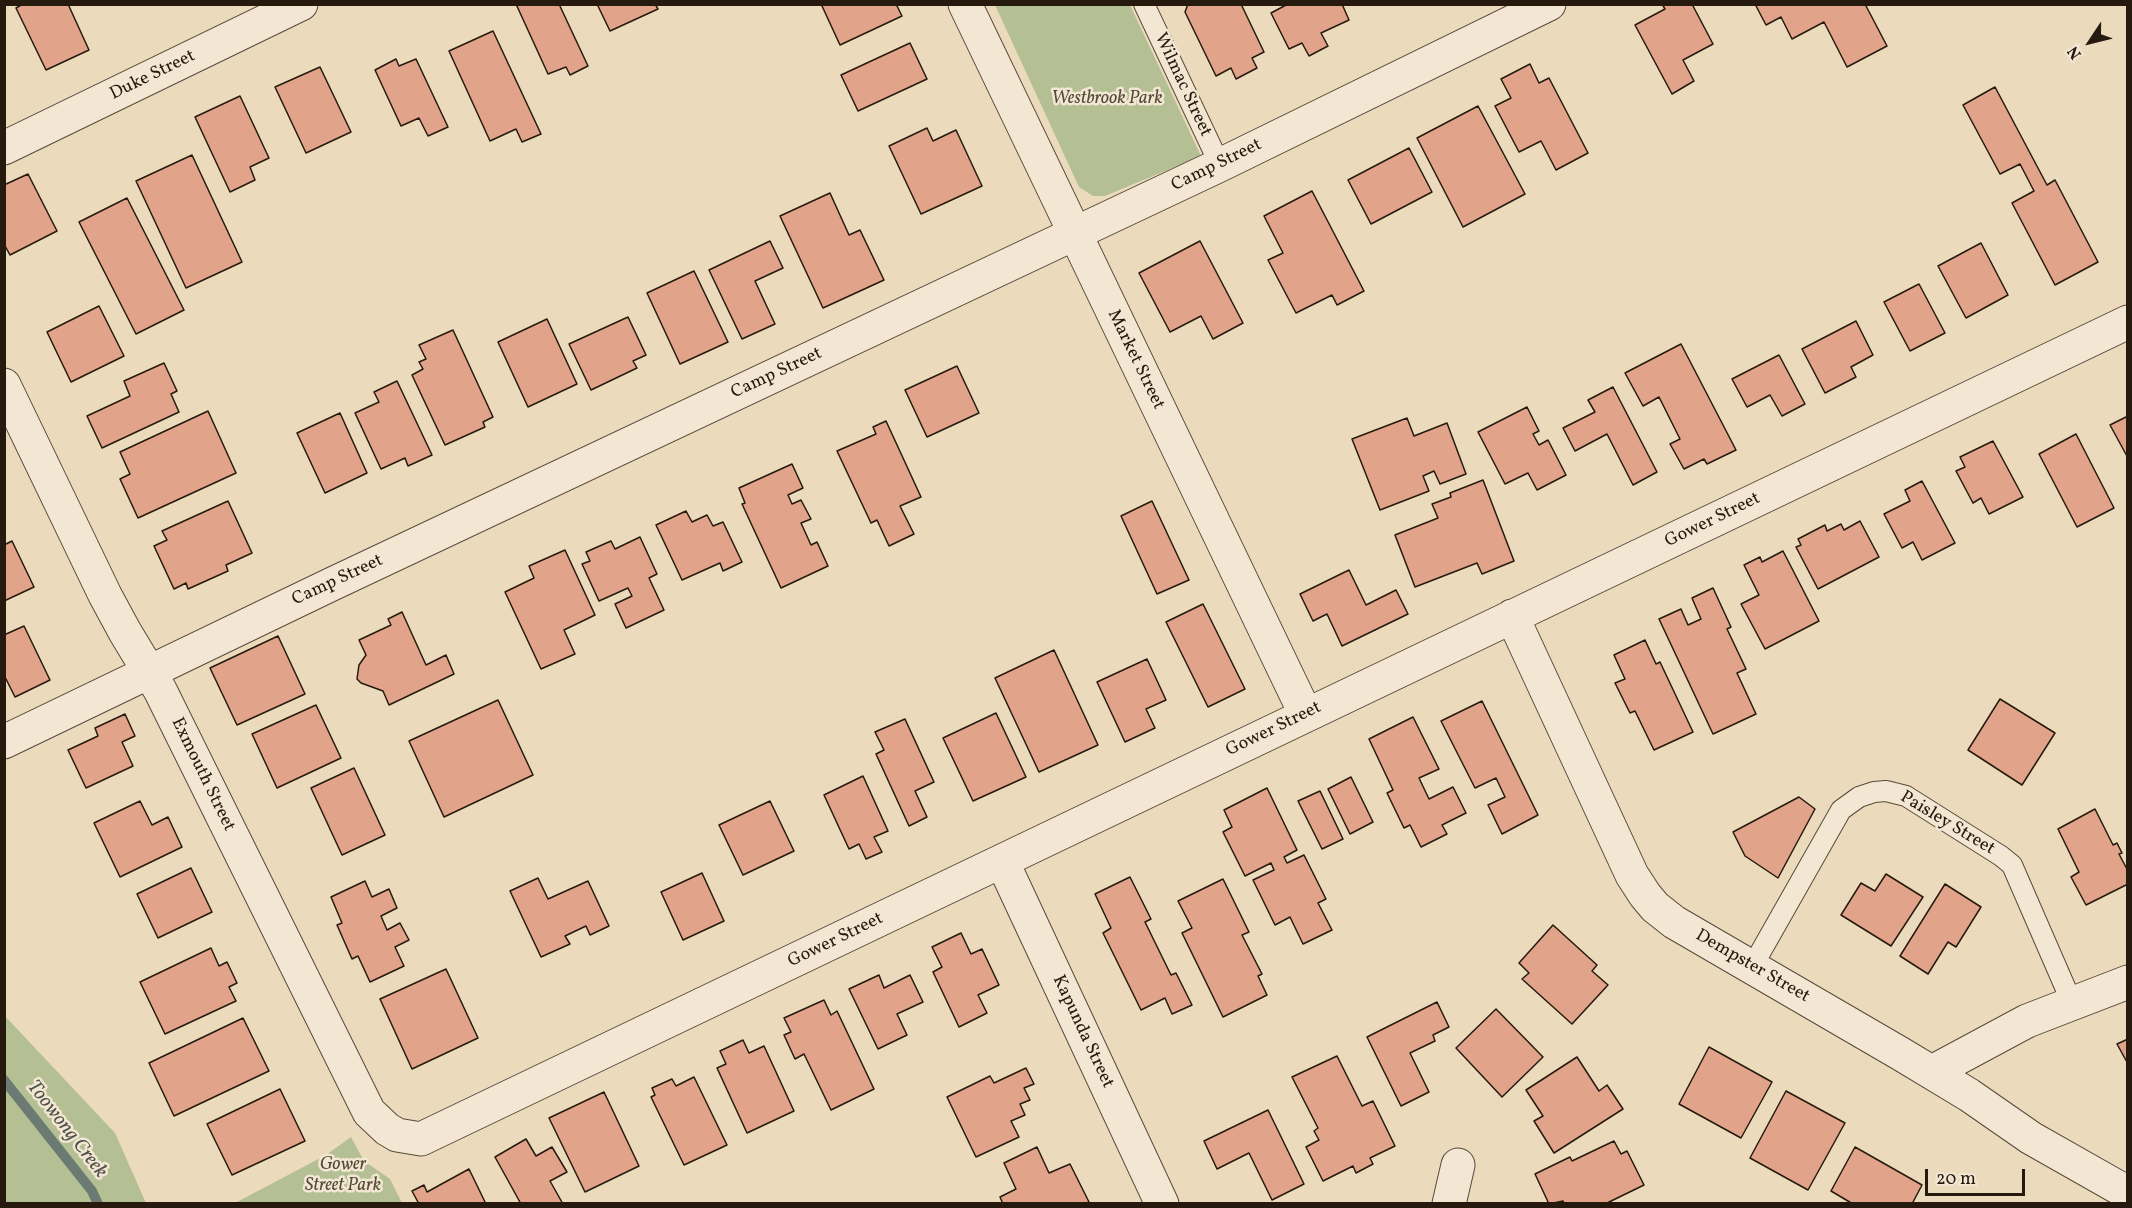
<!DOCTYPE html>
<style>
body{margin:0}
#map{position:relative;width:2132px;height:1208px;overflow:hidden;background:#ecdabd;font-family:Vollkorn,serif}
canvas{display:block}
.frame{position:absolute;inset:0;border:6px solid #261a0e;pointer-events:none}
.north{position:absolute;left:2060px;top:12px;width:60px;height:60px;-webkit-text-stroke:4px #f3e7d4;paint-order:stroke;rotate:235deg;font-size:16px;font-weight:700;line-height:24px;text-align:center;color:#261a0e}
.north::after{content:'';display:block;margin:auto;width:21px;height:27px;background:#261a0e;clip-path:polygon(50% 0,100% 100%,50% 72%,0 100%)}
.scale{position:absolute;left:1925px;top:1169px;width:100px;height:27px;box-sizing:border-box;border:3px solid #261a0e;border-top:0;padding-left:8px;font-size:18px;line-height:21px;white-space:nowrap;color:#261a0e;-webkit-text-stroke:4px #f3e7d4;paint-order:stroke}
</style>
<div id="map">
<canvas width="2132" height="1208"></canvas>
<div class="frame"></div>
<div class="north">N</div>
<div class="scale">20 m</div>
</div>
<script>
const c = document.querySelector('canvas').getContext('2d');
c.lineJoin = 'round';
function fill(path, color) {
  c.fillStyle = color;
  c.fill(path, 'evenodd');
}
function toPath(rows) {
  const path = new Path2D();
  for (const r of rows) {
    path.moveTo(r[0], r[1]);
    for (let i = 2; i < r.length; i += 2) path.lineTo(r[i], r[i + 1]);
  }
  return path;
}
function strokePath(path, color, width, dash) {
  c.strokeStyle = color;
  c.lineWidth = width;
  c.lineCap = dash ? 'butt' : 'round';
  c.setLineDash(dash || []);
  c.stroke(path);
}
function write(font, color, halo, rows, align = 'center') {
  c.font = font + ' Vollkorn,serif';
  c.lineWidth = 5;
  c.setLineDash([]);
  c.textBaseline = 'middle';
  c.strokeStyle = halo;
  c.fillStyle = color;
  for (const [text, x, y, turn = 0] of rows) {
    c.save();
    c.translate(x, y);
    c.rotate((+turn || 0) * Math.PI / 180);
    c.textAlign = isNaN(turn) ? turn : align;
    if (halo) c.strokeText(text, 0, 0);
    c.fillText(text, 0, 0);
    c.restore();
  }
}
const green = toPath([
 [995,5,1130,5,1201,156,1105,196,1093,196,1079,187],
 [4,1015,115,1133,146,1203,5,1203],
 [351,1137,364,1161,390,1179,402,1203,235,1203,326,1155]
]);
const stream = toPath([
 [4,1080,92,1191,98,1204]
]);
const building = toPath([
 [23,4,68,4,89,50,46,70,16,8,23,4],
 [516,4,559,4,588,66,570,75,566,67,548,74,516,4],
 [597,4,655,4,658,9,610,31,597,4],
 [824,4,896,4,902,16,840,45,822,6,824,4],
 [1188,4,1241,4,1264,52,1252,58,1257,68,1236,79,1231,68,1216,76,1185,12,1188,4],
 [1288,4,1342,4,1349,20,1321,33,1328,46,1309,56,1302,43,1289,49,1271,13,1288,4],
 [1662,4,1692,4,1713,44,1683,60,1694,81,1672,94,1635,25,1665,9,1662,4],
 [1755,4,1865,4,1887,46,1847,67,1824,22,1792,39,1781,17,1766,25,1755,4],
 [493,31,541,134,522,142,516,129,490,141,449,51,493,31],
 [910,43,927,79,858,111,841,75,910,43],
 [396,59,399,66,416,59,448,127,428,136,419,118,401,126,375,70,396,59],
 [1530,64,1539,83,1549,78,1588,153,1556,170,1541,141,1519,152,1495,106,1511,98,1501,79,1530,64],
 [320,67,351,132,306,153,275,87,320,67],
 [1995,87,2047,185,2055,180,2098,262,2055,285,2012,203,2034,191,2020,164,2000,174,1963,105,1995,87],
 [240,96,269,158,250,167,255,180,230,192,195,117,240,96],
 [1478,106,1525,194,1463,227,1417,138,1478,106],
 [927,128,933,141,956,130,982,186,921,214,889,146,927,128],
 [1409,148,1432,192,1371,224,1348,180,1409,148],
 [192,155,242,262,186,288,136,181,192,155],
 [28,174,57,231,10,255,4,244,4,185,28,174],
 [1312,191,1364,291,1337,305,1332,295,1296,313,1268,260,1283,253,1264,216,1312,191],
 [830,193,849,235,860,230,884,280,823,308,780,216,830,193],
 [127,198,184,310,136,334,79,222,127,198],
 [770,241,783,268,755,281,775,324,742,339,709,270,770,241],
 [1200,241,1243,323,1213,339,1201,316,1170,332,1139,273,1200,241],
 [1981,243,2008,295,1966,318,1938,266,1981,243],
 [694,271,728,342,680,364,647,293,694,271],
 [1919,284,1945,333,1910,351,1884,302,1919,284],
 [99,306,124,356,71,382,47,332,99,306],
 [628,317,646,355,633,361,637,368,591,390,569,344,628,317],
 [547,319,577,384,528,407,498,342,547,319],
 [1856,321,1873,355,1851,367,1856,377,1825,393,1802,349,1856,321],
 [453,330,493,417,483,422,485,427,445,445,412,375,423,369,419,362,426,359,419,345,453,330],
 [1681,344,1736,450,1707,464,1704,459,1684,469,1670,444,1680,439,1659,397,1643,406,1625,373,1681,344],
 [1779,355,1805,404,1782,416,1770,395,1747,407,1732,379,1779,355],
 [164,363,177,391,171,394,179,412,102,448,87,416,130,396,124,381,164,363],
 [957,366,979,413,927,437,905,390,957,366],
 [397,381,432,455,408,466,405,458,381,469,355,413,379,402,374,392,397,381],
 [1613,387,1657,472,1633,485,1607,434,1575,451,1563,428,1595,412,1588,400,1613,387],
 [1527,407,1539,431,1533,434,1539,445,1548,440,1566,475,1537,490,1528,473,1505,484,1478,432,1527,407],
 [208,411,236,473,138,518,120,479,130,474,120,452,208,411],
 [340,413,367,473,325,493,297,433,340,413],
 [2128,416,2128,458,2110,425,2128,416],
 [1407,418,1414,436,1447,423,1466,474,1440,484,1434,471,1423,476,1429,491,1380,510,1352,439,1407,418],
 [886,421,921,497,900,506,914,534,889,546,877,520,871,523,837,451,876,434,873,427,886,421],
 [2076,434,2114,508,2077,527,2039,454,2076,434],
 [1993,441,2023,497,1989,514,1981,498,1973,503,1956,471,1965,467,1960,457,1993,441],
 [792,464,803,488,788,495,792,504,801,500,811,519,801,523,811,545,817,542,828,566,781,588,742,504,745,503,739,488,792,464],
 [1483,480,1514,561,1482,574,1477,563,1415,587,1395,535,1438,518,1432,504,1451,497,1450,493,1483,480],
 [1922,481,1955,543,1922,560,1913,542,1902,548,1884,514,1910,501,1905,490,1922,481],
 [228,501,252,553,226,565,228,571,188,589,186,583,174,589,154,546,167,540,162,531,228,501],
 [1152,501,1189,580,1157,594,1121,516,1152,501],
 [686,511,692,522,707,515,713,526,723,522,742,562,723,571,720,563,682,580,656,525,686,511],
 [1860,521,1879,557,1818,589,1796,547,1801,545,1798,539,1825,525,1827,531,1841,524,1844,530,1860,521],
 [640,537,657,574,649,578,664,610,626,628,615,604,632,596,628,588,599,601,582,564,590,561,586,552,611,541,615,549,640,537],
 [12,541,34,587,4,601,4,545,12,541],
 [565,550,595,615,564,630,575,654,541,669,505,592,534,578,529,566,565,550],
 [1783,551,1819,621,1765,649,1741,604,1759,595,1744,565,1760,557,1762,562,1783,551],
 [1349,570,1366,605,1396,590,1408,614,1342,646,1327,614,1313,621,1300,594,1349,570],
 [1713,588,1731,627,1727,629,1746,669,1737,673,1756,714,1713,734,1659,619,1681,609,1688,625,1701,619,1692,598,1713,588],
 [1203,604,1245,689,1208,707,1166,622,1203,604],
 [402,612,426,665,446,655,454,674,389,705,383,691,361,683,357,679,359,665,366,655,359,640,391,625,388,619,402,612],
 [24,626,50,680,15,697,4,675,4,635,24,626],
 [278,636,305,694,237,725,210,668,278,636],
 [1645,640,1656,664,1660,662,1693,732,1654,750,1635,711,1630,713,1615,683,1625,679,1614,655,1645,640],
 [1054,650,1098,745,1039,772,995,678,1054,650],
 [1147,659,1166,700,1146,709,1155,728,1125,742,1097,682,1147,659],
 [2000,699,2055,733,2022,785,1968,750,2000,699],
 [498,700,533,775,444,817,409,741,498,700],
 [1482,701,1538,815,1502,834,1488,805,1505,797,1496,778,1475,788,1441,721,1482,701],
 [316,705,341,758,277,788,252,734,316,705],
 [996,713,1026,777,973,801,943,738,996,713],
 [125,714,135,736,122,742,133,766,86,788,68,750,98,736,95,728,125,714],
 [1413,717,1439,769,1419,778,1429,799,1453,787,1466,813,1442,825,1447,834,1421,847,1410,825,1404,828,1387,793,1393,790,1369,739,1413,717],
 [905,719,934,782,915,791,927,817,909,826,876,754,884,750,875,732,905,719],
 [354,768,385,835,342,855,311,788,354,768],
 [863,776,888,831,874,837,882,852,866,859,859,844,849,849,824,795,863,776],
 [1351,777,1373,822,1350,834,1328,789,1351,777],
 [1267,788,1297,850,1284,857,1287,863,1304,855,1326,899,1318,903,1332,930,1303,944,1290,917,1275,925,1253,880,1274,870,1271,863,1245,876,1223,832,1232,827,1224,810,1267,788],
 [1320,791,1343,839,1322,849,1298,801,1320,791],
 [1799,797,1815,809,1778,878,1745,856,1733,832,1799,797],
 [140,801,152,825,168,817,182,847,120,877,94,823,140,801],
 [770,801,794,851,743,875,719,825,770,801],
 [2095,809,2113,845,2117,843,2122,853,2119,854,2128,871,2128,884,2086,905,2071,877,2079,872,2058,829,2095,809],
 [191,868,212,912,158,938,137,894,191,868],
 [702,873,724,921,683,940,661,892,702,873],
 [1886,874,1923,897,1891,946,1841,915,1861,883,1875,891,1886,874],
 [1130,877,1151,919,1145,922,1171,975,1176,973,1192,1005,1172,1014,1165,998,1141,1010,1103,933,1111,928,1095,894,1130,877],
 [538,878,548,899,588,881,609,926,590,935,586,926,565,936,570,944,541,957,510,891,538,878],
 [1223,879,1249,932,1242,935,1262,974,1258,976,1267,995,1223,1017,1182,933,1192,928,1178,901,1223,879],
 [365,881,372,897,389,889,397,908,381,916,387,930,400,923,409,940,395,947,404,966,370,982,358,956,352,959,337,925,342,923,331,897,365,881],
 [1945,884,1981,907,1956,947,1948,942,1928,974,1900,956,1945,884],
 [1553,925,1597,965,1592,971,1608,985,1572,1024,1522,979,1529,973,1519,963,1553,925],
 [961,933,971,954,982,949,999,985,978,995,987,1013,959,1027,933,972,942,967,932,947,961,933],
 [211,948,219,966,227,962,237,983,229,987,236,1001,165,1034,140,982,211,948],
 [446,969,478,1038,412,1069,380,999,446,969],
 [879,975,884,988,910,975,923,1002,897,1014,907,1035,878,1049,849,989,879,975],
 [824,1000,831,1015,837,1011,874,1089,831,1110,804,1054,795,1059,784,1035,791,1032,784,1018,824,1000],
 [1437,1002,1449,1027,1433,1035,1435,1041,1410,1053,1429,1092,1401,1106,1367,1037,1437,1002],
 [1496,1009,1543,1057,1502,1097,1456,1048,1496,1009],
 [243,1018,269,1071,174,1116,149,1063,243,1018],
 [2128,1039,2128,1064,2117,1044,2128,1039],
 [743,1040,749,1053,764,1046,794,1111,747,1133,717,1068,726,1064,720,1051,743,1040],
 [1709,1047,1772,1082,1741,1138,1679,1104,1709,1047],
 [1337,1056,1362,1106,1373,1101,1395,1146,1370,1158,1373,1164,1356,1173,1353,1166,1323,1181,1306,1147,1319,1140,1314,1131,1318,1128,1292,1077,1337,1056],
 [1577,1057,1599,1091,1607,1085,1623,1109,1554,1153,1534,1121,1543,1116,1526,1090,1577,1057],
 [1026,1068,1034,1084,1024,1088,1030,1100,1020,1104,1025,1115,1011,1121,1019,1137,976,1157,947,1097,990,1076,994,1083,1026,1068],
 [694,1077,727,1145,684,1165,651,1097,655,1095,652,1088,672,1079,676,1086,694,1077],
 [280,1089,305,1141,232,1175,207,1124,280,1089],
 [1786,1091,1845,1123,1808,1190,1750,1158,1786,1091],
 [604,1092,639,1166,585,1192,549,1118,604,1092],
 [1268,1110,1304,1184,1272,1200,1249,1153,1217,1169,1204,1141,1268,1110],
 [526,1139,536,1156,552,1147,567,1172,550,1181,563,1204,521,1204,495,1157,526,1139],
 [1614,1141,1621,1154,1627,1151,1644,1185,1605,1204,1564,1204,1563,1201,1549,1204,1535,1174,1570,1157,1572,1161,1614,1141],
 [1037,1147,1049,1173,1070,1164,1089,1202,1085,1204,1003,1204,1000,1197,1016,1189,1004,1163,1037,1147],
 [1855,1147,1922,1185,1912,1204,1853,1204,1831,1191,1855,1147],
 [469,1169,486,1204,419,1204,412,1191,424,1185,427,1192,469,1169]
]);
const service = toPath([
 [1144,4,1220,165],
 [1752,967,1841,810,1859,797,1874,792,1886,791,1906,796,2001,856,2012,865,2072,1003]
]);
const minor = toPath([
 [965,4,1306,715],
 [4,148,301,4],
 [4,385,105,595,125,632,160,690,369,1112,387,1129,397,1135,421,1139,2128,322],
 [1512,616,1632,875,1645,895,1655,907,1674,922,1901,1054,1969,1095,2031,1138,2128,1193],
 [4,742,330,585,1220,165,1549,4],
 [1002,861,1162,1204],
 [1932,1072,2027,1021,2128,982],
 [1449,1204,1458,1165]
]);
const streetNames = [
 ["Duke Street",153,76,-26],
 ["Wilmac Street",1182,85,65],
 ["Camp Street",1217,166,-26],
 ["Market Street",1135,360,64],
 ["Camp Street",777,374,-25],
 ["Gower Street",1713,521,-26],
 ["Camp Street",338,581,-25],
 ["Gower Street",1274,730,-26],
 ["Exmouth Street",202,775,64],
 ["Paisley Street",1947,824,31],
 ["Gower Street",836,941,-26],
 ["Dempster Street",1752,967,30],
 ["Kapunda Street",1082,1032,65]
];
const parkNames = [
 ["Westbrook Park",1107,100],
 ["Gower",343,1166],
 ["Street Park",343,1187]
];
const waterNames = [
 ["Toowong Creek",66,1130,52]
];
fill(green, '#b4c094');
strokePath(stream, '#6b7a72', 10);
fill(building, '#e1a389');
strokePath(building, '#261a0e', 1.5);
strokePath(service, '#584a3a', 22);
strokePath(minor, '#584a3a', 35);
strokePath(service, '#f3e7d4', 20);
strokePath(minor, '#f3e7d4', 33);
write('18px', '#261a0e', '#f3e7d4', streetNames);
write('italic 18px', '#514c36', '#f3e7d4', parkNames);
write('italic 20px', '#4e5248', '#f3e7d4', waterNames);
</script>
